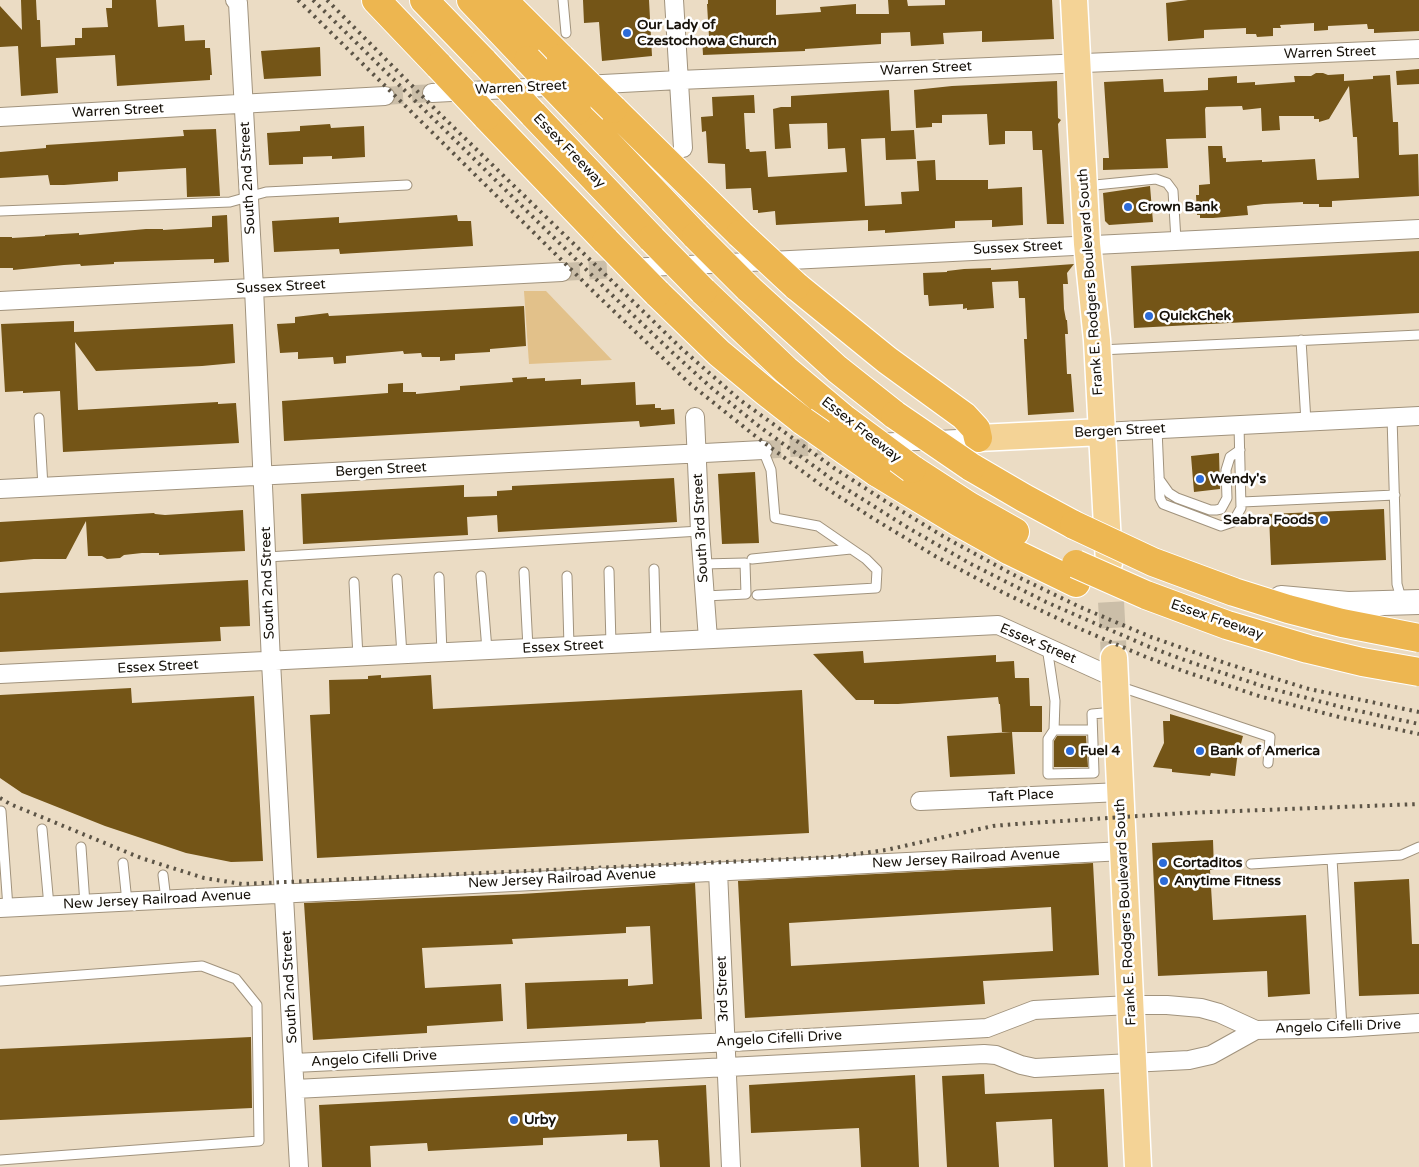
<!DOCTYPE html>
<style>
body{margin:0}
canvas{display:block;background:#ebdcc4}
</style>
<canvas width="1419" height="1167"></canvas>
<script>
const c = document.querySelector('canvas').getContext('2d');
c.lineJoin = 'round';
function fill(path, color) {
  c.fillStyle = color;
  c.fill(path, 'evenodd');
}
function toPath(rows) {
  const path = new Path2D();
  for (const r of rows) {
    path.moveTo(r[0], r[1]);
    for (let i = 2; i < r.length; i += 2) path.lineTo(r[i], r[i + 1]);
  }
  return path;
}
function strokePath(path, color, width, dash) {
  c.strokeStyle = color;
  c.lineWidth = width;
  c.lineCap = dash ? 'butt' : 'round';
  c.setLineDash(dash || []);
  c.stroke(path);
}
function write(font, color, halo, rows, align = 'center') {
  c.font = font + ' "Varela Round",sans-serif';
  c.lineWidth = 5;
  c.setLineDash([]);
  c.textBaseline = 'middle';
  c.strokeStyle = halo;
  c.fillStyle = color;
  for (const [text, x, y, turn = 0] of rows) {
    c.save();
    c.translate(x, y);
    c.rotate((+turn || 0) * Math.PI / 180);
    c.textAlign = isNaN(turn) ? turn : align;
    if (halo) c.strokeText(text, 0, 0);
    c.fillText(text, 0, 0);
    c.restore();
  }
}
const green = toPath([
 [524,291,546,291,612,360,529,364]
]);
const building = toPath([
 [21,0,36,0,37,20,40,20,41,47,75,45,75,38,82,38,82,28,108,27,106,8,112,8,112,0,156,0,158,27,184,25,185,41,205,40,205,48,210,48,212,75,210,75,210,80,117,86,115,55,56,58,58,93,21,96,18,46,0,47,0,6,22,30],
 [583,0,649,0,652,56,602,61,599,22,584,23],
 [708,0,776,0,776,15,821,12,820,7,856,4,856,14,889,14,888,0,907,0,908,6,945,5,945,0,1052,0,1054,39,982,42,982,31,943,33,944,44,911,46,910,32,881,33,881,44,805,49,805,51,703,55,702,37,709,37,707,4,708,4],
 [1188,0,1419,0,1419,31,1374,33,1374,29,1368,29,1367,24,1328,26,1328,30,1314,31,1314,23,1280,25,1281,28,1273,28,1273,36,1257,37,1256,34,1246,34,1246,28,1204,30,1204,38,1168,41,1166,3],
 [320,47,321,76,264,79,261,51],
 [1419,69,1419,84,1397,85,1396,71],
 [1316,73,1323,73,1328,75,1344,74,1344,81,1373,79,1373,76,1390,75,1393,122,1398,122,1399,155,1418,154,1419,196,1332,201,1332,207,1319,207,1319,204,1303,204,1303,202,1264,204,1247,206,1248,215,1213,218,1200,218,1200,215,1197,215,1196,195,1199,195,1199,185,1210,184,1208,146,1222,146,1223,158,1226,158,1226,162,1262,160,1262,162,1315,159,1317,180,1359,178,1357,137,1353,137,1349,86,1329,119,1319,122,1319,119,1314,119,1314,116,1279,116,1280,130,1262,131,1261,108,1243,110,1242,106,1206,107,1205,109,1206,138,1166,139,1168,168,1103,170,1103,158,1109,158,1104,82,1163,79,1164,92,1192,91,1208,90,1208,78,1237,76,1237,83,1255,82,1255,85,1295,82,1294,76,1311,76],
 [1057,81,1058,118,1061,120,1058,124,1064,224,1047,224,1042,150,1033,150,1032,131,1005,131,1005,144,989,145,987,114,942,115,942,123,932,123,932,127,916,128,914,90,952,86],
 [889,90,891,131,914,130,916,159,886,160,885,138,861,139,865,206,902,204,901,192,919,191,917,161,935,160,936,180,988,180,988,189,1022,187,1023,225,992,227,992,220,955,221,955,228,885,233,885,230,868,231,868,220,776,225,775,211,758,213,758,210,753,210,751,188,726,189,725,164,708,163,706,131,702,132,701,117,713,116,712,97,754,95,755,113,744,113,746,149,749,149,750,152,766,151,768,177,847,172,845,148,828,149,827,123,789,124,791,148,775,149,773,109,781,107,791,107,791,96],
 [330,124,331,128,364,126,365,157,332,159,332,156,303,157,303,164,269,165,267,133,300,131,300,126],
 [216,129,220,196,187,197,186,168,118,172,118,181,64,185,50,185,48,175,0,178,0,152,46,148,46,145,184,136,183,130],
 [1150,186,1153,222,1109,225,1105,221,1103,193],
 [227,215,229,262,214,263,214,259,178,260,114,262,114,264,81,266,80,264,64,265,13,270,13,268,0,268,0,237,12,237,12,238,45,236,45,235,79,233,79,235,146,229,163,229,163,230,212,227,212,216],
 [457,215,458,221,471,221,473,246,340,254,339,249,274,252,272,221,339,217,339,223],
 [1419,251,1419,313,1134,328,1131,266],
 [1074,264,1067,273,1068,284,1063,284,1064,309,1066,320,1067,320,1068,334,1065,334,1067,374,1071,374,1074,412,1028,415,1024,339,1027,339,1025,298,1019,298,1018,281,992,282,994,308,967,310,967,308,963,309,963,304,929,306,928,295,924,295,923,273,947,272,947,271,964,269,991,268,991,270],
 [524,306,526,346,490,349,490,352,455,354,455,360,440,361,440,357,422,357,421,353,404,354,403,351,346,356,346,363,334,364,333,357,298,359,298,352,280,353,277,324,295,323,295,317,328,313,329,316],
 [74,321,74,332,233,324,235,363,202,366,96,371,75,342,78,410,218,402,218,404,236,403,239,443,63,452,60,391,23,393,23,391,5,392,1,324],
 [527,377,527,379,545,378,545,381,581,379,581,385,635,382,636,405,655,404,655,408,661,408,661,410,674,409,675,424,640,427,639,421,284,441,282,401,388,393,388,384,403,383,403,392,416,392,416,394,460,390,460,386,513,382,512,378],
 [1219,453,1220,489,1194,492,1191,456],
 [755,472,759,543,722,544,718,474],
 [674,478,677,522,498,532,497,515,467,517,468,535,303,544,301,494,464,485,464,497,497,496,497,491,512,490,512,486],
 [1384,509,1386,560,1271,565,1269,514],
 [243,510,245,551,159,555,159,553,142,553,124,555,120,558,107,559,102,556,88,556,86,521,66,559,34,559,0,562,0,522,154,513,155,514,165,515],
 [248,580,250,626,220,627,221,641,0,652,0,593],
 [863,651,864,663,996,655,996,662,1014,661,1015,678,1029,678,1030,706,1042,706,1042,732,1002,732,1000,704,999,704,998,697,898,704,874,704,874,700,856,700,813,654],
 [381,675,381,678,431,675,433,709,802,690,809,833,317,858,310,715,330,714,329,680,368,679,368,676],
 [131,688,132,703,254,696,263,861,231,862,186,853,105,826,22,793,0,778,0,695],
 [1170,714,1243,736,1237,759,1235,776,1211,773,1210,776,1172,772,1172,769,1153,767,1164,743,1163,721,1170,721],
 [1012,732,1015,774,950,777,947,736],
 [1057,736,1086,736,1088,767,1054,767,1054,741],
 [1213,840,1214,870,1210,870,1213,920,1306,915,1310,994,1268,997,1267,971,1158,976,1152,843],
 [1093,863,1099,975,983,981,985,1004,745,1018,738,881],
 [1051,907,1053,951,791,966,789,923],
 [1409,879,1412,944,1419,944,1419,994,1359,996,1354,882],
 [695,883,702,1019,645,1022,646,1023,527,1029,525,983,628,979,628,986,653,984,650,926,626,927,626,933,512,939,513,944,422,948,425,988,501,984,503,1021,427,1026,427,1033,313,1040,304,903,521,894],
 [251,1037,252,1108,0,1120,0,1049],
 [984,1074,985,1094,1104,1089,1108,1167,1054,1167,1052,1119,996,1122,999,1167,947,1167,942,1076],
 [915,1075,919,1167,861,1167,859,1128,751,1133,749,1085],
 [706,1085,710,1167,660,1167,658,1140,627,1141,627,1134,543,1138,543,1145,428,1151,427,1143,370,1146,371,1167,322,1167,319,1105]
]);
const streetTunnel = toPath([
 [385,96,432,93],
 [562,272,616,269],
 [763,450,821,446]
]);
const primaryTunnel = toPath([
 [1109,563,1114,658]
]);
const lane = toPath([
 [563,0,566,33],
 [1085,186,1156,179,1167,183,1173,191,1176,240],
 [0,211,230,202,266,192,407,185],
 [1301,340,1306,422],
 [1100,350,1419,335],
 [1392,417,1397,584,1402,602],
 [39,418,43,487],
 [1157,429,1160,498,1163,504,1221,526,1233,522,1241,508,1239,425],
 [1159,479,1169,493,1177,498,1210,510,1216,510,1221,509,1227,498,1226,470,1230,457,1240,450],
 [1242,502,1395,495],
 [267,557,700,531],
 [752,559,851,549],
 [703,564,745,563,746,594,705,596],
 [654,569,656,642],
 [609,571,611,644],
 [524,572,528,648],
 [481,576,487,650],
 [567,576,569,646],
 [439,577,442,653],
 [397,579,402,655],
 [354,582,358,657],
 [757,595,876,588,877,570,866,559,818,526,775,518,771,470,763,450],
 [1047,647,1055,701,1054,730,1048,739,1048,774,1094,773,1092,714,1114,712],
 [1118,686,1270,737,1268,763],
 [1054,730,1092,730],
 [1,811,8,908],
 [42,829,49,906],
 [81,847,85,904],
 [1332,859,1401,855,1419,847],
 [123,863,127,902],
 [1251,864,1332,859,1342,1028],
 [163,875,166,900],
 [0,981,202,966,236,979,257,1005,259,1141,0,1160]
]);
const street = toPath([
 [235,0,238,3,254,288,271,662,299,1167],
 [674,0,683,148],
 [432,93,679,80,1419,49],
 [0,117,385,96],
 [628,268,1419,229],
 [0,301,562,272],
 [695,417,700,531,708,639],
 [1102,432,1419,416],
 [876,443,978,438],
 [0,489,763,450],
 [0,674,998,625,1115,678],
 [920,801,1121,792],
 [718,871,731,1167],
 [0,908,1124,851],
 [294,1063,752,1041,987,1028,1034,1010,1130,1005,1167,1005,1201,1008,1219,1013,1256,1030,1342,1028,1419,1023],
 [295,1089,984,1054,996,1055,1021,1065,1035,1068,1189,1060,1211,1055,1256,1030]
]);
const secondary = toPath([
 [1281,598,1348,604,1419,602]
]);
const primary = toPath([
 [1074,0,1087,244,1097,340,1109,563],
 [978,438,1102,432],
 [1114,658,1138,1167]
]);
const highway = toPath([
 [376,0,439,66],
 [424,0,484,62],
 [471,0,528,60],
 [503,0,561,58],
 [613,109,740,234],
 [577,111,696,236],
 [533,114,652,239],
 [486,116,606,241],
 [796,286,887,360,964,416,976,429,978,438],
 [748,288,837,369,895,415],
 [703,291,786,370,843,418],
 [657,293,719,353,766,392,803,421],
 [971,467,1024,498,1074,525],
 [912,469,969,506,1015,532],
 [876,472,960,523,1010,551,1076,583]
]);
const rail = toPath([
 [298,0,598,296,689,383,754,435,821,485,874,519,935,556,1004,593,1078,628,1146,657,1183,671,1262,697,1343,718,1419,734],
 [313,0,612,295,673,353,714,390,760,427,840,485,910,529,971,564,1046,602,1147,646,1187,661,1265,687,1345,708,1419,724],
 [327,0,442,116,682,349,740,400,834,468,885,501,946,538,1012,574,1080,607,1151,637,1228,664,1309,689,1419,712],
 [0,798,10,804,141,858,204,878,242,884,834,857,886,850,993,826,1016,824,1185,813,1419,804]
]);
const highwayBridge = toPath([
 [561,58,613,109],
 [528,60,577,111],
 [484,62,533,114],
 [439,66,486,116],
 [740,234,796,286],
 [696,236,748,288],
 [652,239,703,291],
 [606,241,657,293],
 [895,415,971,467],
 [843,418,912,469],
 [803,421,876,472],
 [1074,525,1153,562,1234,592,1288,609,1342,623,1419,638],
 [1076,564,1146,595,1227,625,1308,649,1362,662,1419,672]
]);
const markers = [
 [627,33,5,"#2c6bd8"],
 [1128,207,5,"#2c6bd8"],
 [1149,316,5,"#2c6bd8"],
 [1200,479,5,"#2c6bd8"],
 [1324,520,5,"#2c6bd8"],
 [1070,751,5,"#2c6bd8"],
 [1200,751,5,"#2c6bd8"],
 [1163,863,5,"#2c6bd8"],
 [1164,881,5,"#2c6bd8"],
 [514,1120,5,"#2c6bd8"]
];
const poiNames = [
 ["Our Lady of",637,25],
 ["Czestochowa Church",637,41],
 ["Crown Bank",1138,207],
 ["QuickChek",1159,316],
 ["Wendy's",1210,479],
 ["Seabra Foods",1314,520,"right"],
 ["Fuel 4",1080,751],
 ["Bank of America",1210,751],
 ["Cortaditos",1173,863],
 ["Anytime Fitness",1174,881],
 ["Urby",524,1120]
];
const streetNames = [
 ["Warren Street",1330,53,-2],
 ["Warren Street",926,69,-3],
 ["Warren Street",521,88,-3],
 ["Warren Street",118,111,-3],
 ["Essex Freeway",569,151,46],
 ["South 2nd Street",248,178,-93],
 ["Sussex Street",1018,248,-3],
 ["Frank E. Rodgers Boulevard South",1091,282,-94],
 ["Sussex Street",281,287,-3],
 ["Essex Freeway",861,430,38],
 ["Bergen Street",1120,431,-3],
 ["Bergen Street",381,470,-3],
 ["South 3rd Street",701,528,-93],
 ["South 2nd Street",268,583,-92],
 ["Essex Freeway",1217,620,19],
 ["Essex Street",1038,644,23],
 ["Essex Street",563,647,-3],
 ["Essex Street",158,667,-3],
 ["Taft Place",1021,796,-3],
 ["New Jersey Railroad Avenue",966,859,-3],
 ["New Jersey Railroad Avenue",562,879,-3],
 ["New Jersey Railroad Avenue",157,900,-3],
 ["Frank E. Rodgers Boulevard South",1126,912,-93],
 ["South 2nd Street",290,987,-93],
 ["3rd Street",723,989,-92],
 ["Angelo Cifelli Drive",1338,1027,-2],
 ["Angelo Cifelli Drive",779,1039,-3],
 ["Angelo Cifelli Drive",374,1059,-3]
];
fill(green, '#e2c18a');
fill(building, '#745517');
strokePath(streetTunnel, '#cbbea8', 18, [18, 9]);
strokePath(primaryTunnel, '#cbbea8', 26, [26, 13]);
strokePath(lane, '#a1937d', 11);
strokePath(street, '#a1937d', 20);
strokePath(secondary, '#a1937d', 26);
strokePath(primary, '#fff', 29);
strokePath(highway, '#fff', 30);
strokePath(lane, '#fff', 9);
strokePath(street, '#fff', 18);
strokePath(secondary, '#fff', 24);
strokePath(primary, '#f4d396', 26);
strokePath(highway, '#edb650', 28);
strokePath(rail, '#5c5446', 4, [2.5, 5]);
strokePath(highwayBridge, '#fff', 30, []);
strokePath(highwayBridge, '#edb650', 28);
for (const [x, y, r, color] of markers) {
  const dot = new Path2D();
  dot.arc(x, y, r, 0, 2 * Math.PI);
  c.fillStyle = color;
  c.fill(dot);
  strokePath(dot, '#fff', 2);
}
write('bold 14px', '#161109', '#fff', poiNames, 'left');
write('14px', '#161109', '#fff', streetNames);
</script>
